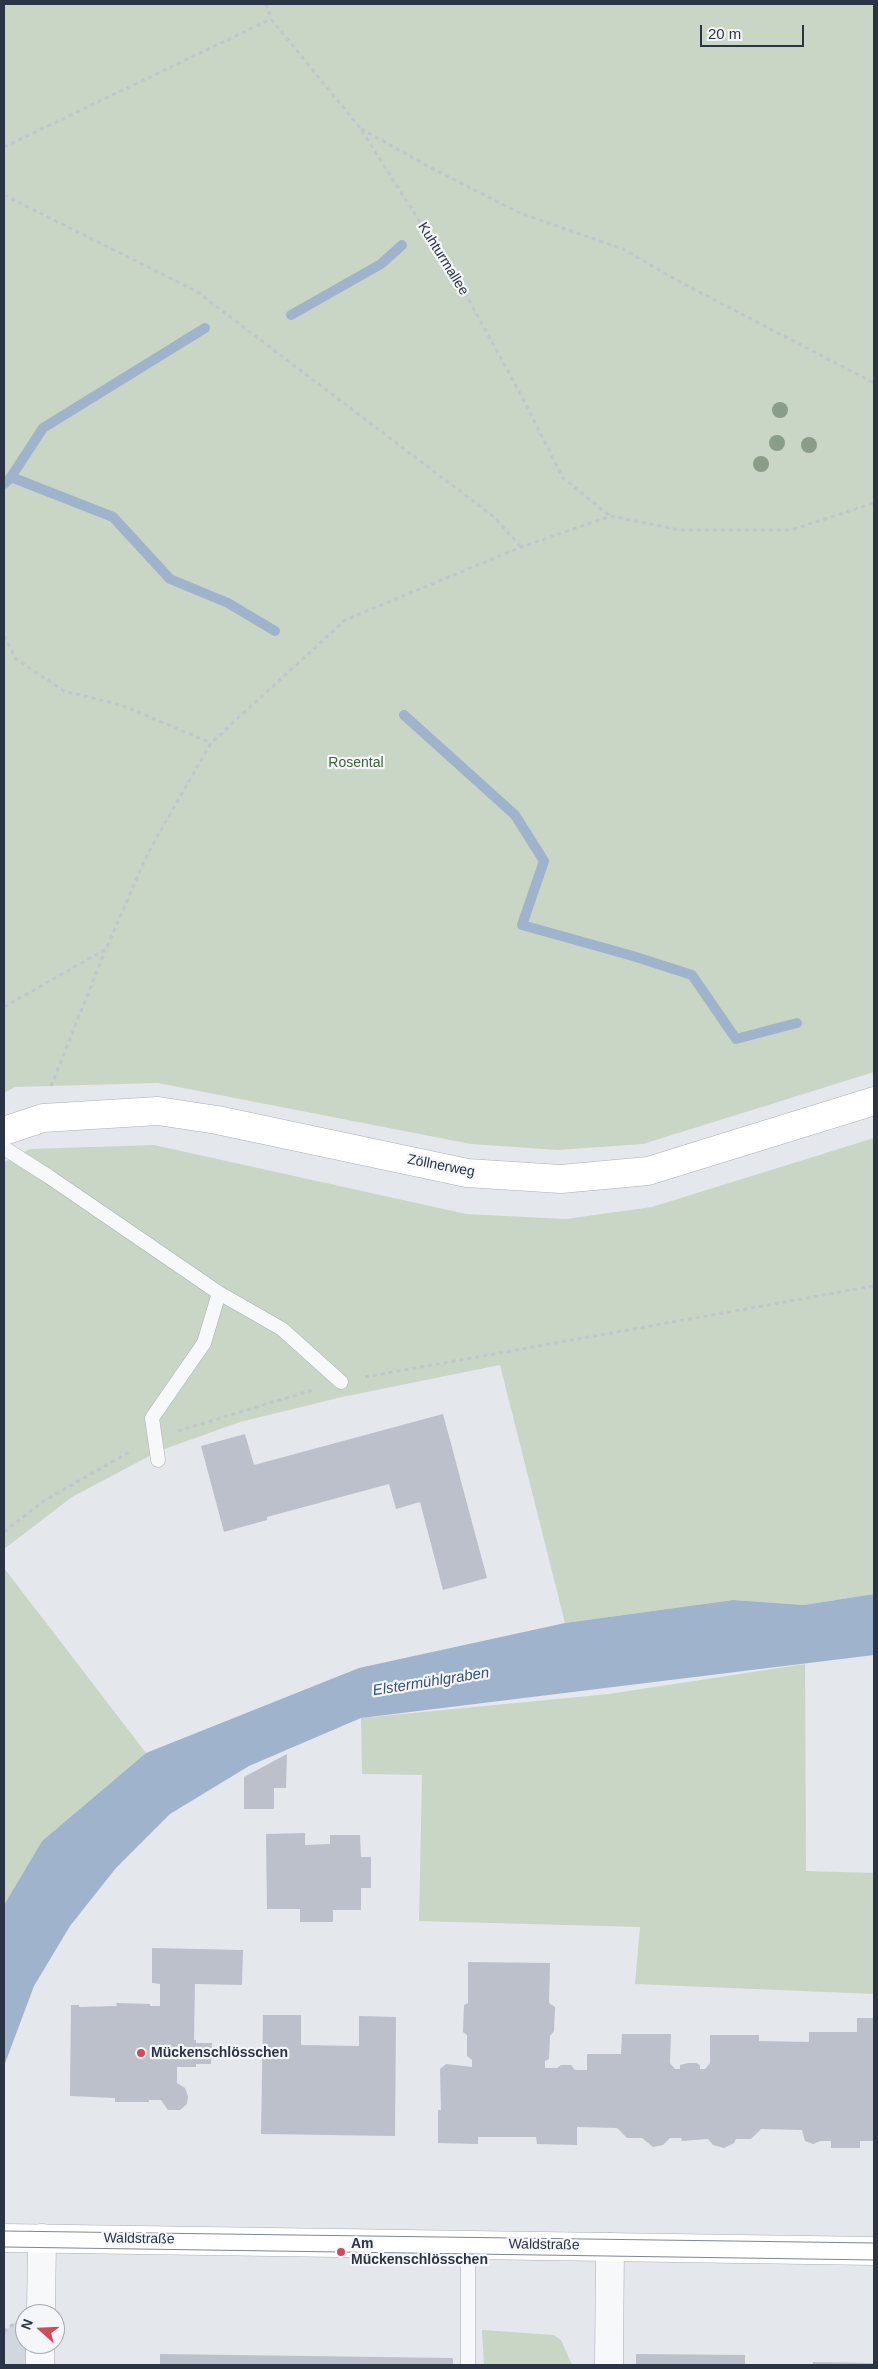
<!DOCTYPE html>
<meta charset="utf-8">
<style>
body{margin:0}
#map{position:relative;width:878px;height:2369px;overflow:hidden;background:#e4e7ec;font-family:Arial,sans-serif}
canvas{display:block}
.frame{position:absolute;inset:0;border:5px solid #2b3445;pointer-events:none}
.north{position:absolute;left:15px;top:2304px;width:50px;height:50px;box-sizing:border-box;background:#f4f6f9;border:1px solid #a4a8b1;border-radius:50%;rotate:290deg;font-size:14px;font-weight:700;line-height:20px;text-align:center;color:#2b3445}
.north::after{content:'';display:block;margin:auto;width:18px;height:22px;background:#d1495b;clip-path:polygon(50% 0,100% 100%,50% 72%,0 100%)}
.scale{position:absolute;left:700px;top:25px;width:104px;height:22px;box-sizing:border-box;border:2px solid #2b3445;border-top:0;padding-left:6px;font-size:15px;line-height:18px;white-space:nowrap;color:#2b3445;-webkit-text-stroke:4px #f4f6f9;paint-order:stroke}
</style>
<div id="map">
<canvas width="878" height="2369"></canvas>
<div class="frame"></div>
<div class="north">N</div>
<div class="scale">20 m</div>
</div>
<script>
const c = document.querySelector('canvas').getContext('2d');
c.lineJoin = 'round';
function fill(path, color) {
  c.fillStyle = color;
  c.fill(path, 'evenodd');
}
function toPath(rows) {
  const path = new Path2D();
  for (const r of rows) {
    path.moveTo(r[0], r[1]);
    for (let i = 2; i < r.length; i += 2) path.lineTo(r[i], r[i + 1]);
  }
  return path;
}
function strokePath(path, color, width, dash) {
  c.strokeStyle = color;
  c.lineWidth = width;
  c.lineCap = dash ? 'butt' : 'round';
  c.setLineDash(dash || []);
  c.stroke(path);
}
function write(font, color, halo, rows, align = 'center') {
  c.font = font + ' Arial,sans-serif';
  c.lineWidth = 4.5;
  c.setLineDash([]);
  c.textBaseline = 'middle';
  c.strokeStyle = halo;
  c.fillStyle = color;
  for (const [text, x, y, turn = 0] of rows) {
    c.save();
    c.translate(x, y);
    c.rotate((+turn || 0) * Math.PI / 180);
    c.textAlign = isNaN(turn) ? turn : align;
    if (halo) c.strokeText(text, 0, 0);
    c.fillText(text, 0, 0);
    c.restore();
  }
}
const built = toPath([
 [41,2299,41,2314,25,2314,25,2344,40,2344,40,2365,4,2365,4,2332]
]);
const green = toPath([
 [4,4,874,4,874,1072,643,1144,558,1150,471,1144,158,1083,15,1087,4,1093],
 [874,1138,874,1594,804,1605,733,1600,565,1623,500,1365,342,1397,240,1422,159,1451,72,1497,4,1549,4,1162,30,1149,154,1145,466,1214,566,1219,652,1207],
 [4,1568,146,1753,42,1841,4,1905],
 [805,1664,806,1871,874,1873,874,1994,635,1984,640,1927,419,1921,422,1775,362,1774,361,1718,609,1694],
 [482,2330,554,2335,561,2340,572,2365,484,2365]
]);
const water = toPath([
 [874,1594,874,1655,361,1718,249,1766,170,1814,116,1868,70,1926,34,1986,4,2066,4,1905,42,1841,146,1753,359,1668,565,1623,733,1600,804,1605]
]);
const stream = toPath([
 [291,315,381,264,402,245],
 [11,477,113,517,170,579,228,603,275,631],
 [4,484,11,477,43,428,205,328],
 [404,715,515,815,544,861,522,925,633,956,692,975,736,1039,797,1023]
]);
const building = toPath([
 [443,1414,487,1578,443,1590,420,1502,396,1509,389,1484,267,1517,267,1520,224,1532,201,1446,245,1434,254,1465],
 [287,1754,286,1788,274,1788,274,1809,244,1809,244,1777],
 [305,1833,305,1845,330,1844,330,1835,360,1835,361,1857,371,1857,371,1888,361,1888,361,1910,333,1910,333,1922,300,1922,300,1909,267,1909,266,1834],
 [152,1948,243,1950,242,1985,195,1984,194,2040,196,2040,196,2043,212,2043,211,2064,196,2064,196,2067,177,2067,177,2083,185,2088,188,2096,187,2104,180,2110,168,2110,161,2100,149,2100,149,2102,115,2102,115,2098,70,2096,71,2005,79,2005,79,2007,117,2006,116,2003,150,2004,150,2006,160,2006,160,1984,152,1983],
 [468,1962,550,1963,549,2003,555,2007,554,2031,550,2036,549,2059,545,2061,545,2068,557,2068,561,2065,571,2065,575,2070,587,2070,587,2054,621,2054,622,2034,671,2034,670,2063,675,2069,680,2069,680,2065,688,2063,696,2063,700,2065,700,2069,705,2069,710,2063,710,2035,759,2035,759,2041,809,2042,809,2032,857,2032,857,2018,874,2018,874,2141,860,2141,860,2148,831,2148,831,2141,821,2141,813,2144,805,2141,802,2130,761,2129,751,2139,736,2139,734,2143,724,2148,713,2145,708,2139,682,2141,681,2138,670,2138,663,2145,653,2147,642,2138,627,2138,617,2128,577,2127,577,2145,537,2144,536,2137,478,2137,478,2144,438,2143,438,2110,441,2110,440,2069,446,2064,472,2067,472,2060,467,2056,467,2035,463,2032,464,2005,468,2003],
 [263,2015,301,2015,301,2045,359,2046,359,2016,396,2017,395,2136,261,2134],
 [160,2354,453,2358,453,2365,160,2365],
 [636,2354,745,2355,745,2365,636,2365],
 [813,2362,874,2363,874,2365,813,2365]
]);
const path = toPath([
 [266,4,271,19,360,128,464,291,521,395,563,478,610,516],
 [361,129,437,171,520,213,623,249,682,283,874,383],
 [4,147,271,19],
 [4,195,196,291,494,517,521,547],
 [4,636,16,659,64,691,121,705,211,743],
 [4,1007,106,949,148,853,211,743,345,620,521,547,611,516,680,530,791,530,874,503],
 [51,1086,105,951],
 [365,1377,874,1286],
 [178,1431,313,1390],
 [4,1532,42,1502,131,1451],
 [4,2332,13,2324]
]);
const service = toPath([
 [4,1148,48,1176,219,1293,204,1343,152,1418,158,1460],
 [219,1293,282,1329,341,1382],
 [468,2365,468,2244]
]);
const minor = toPath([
 [41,2314,42,2238],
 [40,2365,40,2344],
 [609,2365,610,2247]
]);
const secondary = toPath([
 [4,1131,43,1118,158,1111,217,1120,467,1173,561,1179,648,1171,874,1101],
 [4,2238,874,2251]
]);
const tram = toPath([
 [4,2231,874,2243],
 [4,2247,874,2260]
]);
const trees = [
 [780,410],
 [777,443],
 [809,445],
 [761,464]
];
const markers = [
 [141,2053,5,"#d1495b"],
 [341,2252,5,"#d1495b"]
];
const streetNames = [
 ["Kuhturmallee",443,259,58],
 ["Zöllnerweg",441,1166,11],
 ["Waldstraße",139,2239,1],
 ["Waldstraße",544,2245,1]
];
const parkNames = [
 ["Rosental",356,763]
];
const poiNames = [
 ["Mückenschlösschen",151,2053],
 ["Am",351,2244],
 ["Mückenschlösschen",351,2260]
];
const waterNames = [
 ["Elstermühlgraben",431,1682,-9]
];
fill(built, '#d2d6de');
fill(green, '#c9d6c5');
fill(water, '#9fb4cc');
strokePath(stream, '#9fb4cc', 10);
fill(building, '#bbc0ca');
strokePath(service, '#a9aeb7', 15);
strokePath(minor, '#a9aeb7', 29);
strokePath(secondary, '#a9aeb7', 29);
strokePath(path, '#c2c5cb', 3, [4, 4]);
strokePath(service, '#f7f8fa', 14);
strokePath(minor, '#f7f8fa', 28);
strokePath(secondary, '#fff', 28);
strokePath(tram, '#7d8696', 1);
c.fillStyle = '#899d89';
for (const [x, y] of trees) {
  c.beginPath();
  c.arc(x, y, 8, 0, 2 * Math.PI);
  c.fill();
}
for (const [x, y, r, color] of markers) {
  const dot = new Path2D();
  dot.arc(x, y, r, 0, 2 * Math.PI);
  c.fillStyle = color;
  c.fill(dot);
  strokePath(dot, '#f4f6f9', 2);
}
write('14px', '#2b3445', '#f4f6f9', streetNames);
write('14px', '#3f6138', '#f4f6f9', parkNames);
write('bold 14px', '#2b3445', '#f4f6f9', poiNames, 'left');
write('italic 15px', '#34527a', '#f4f6f9', waterNames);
</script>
